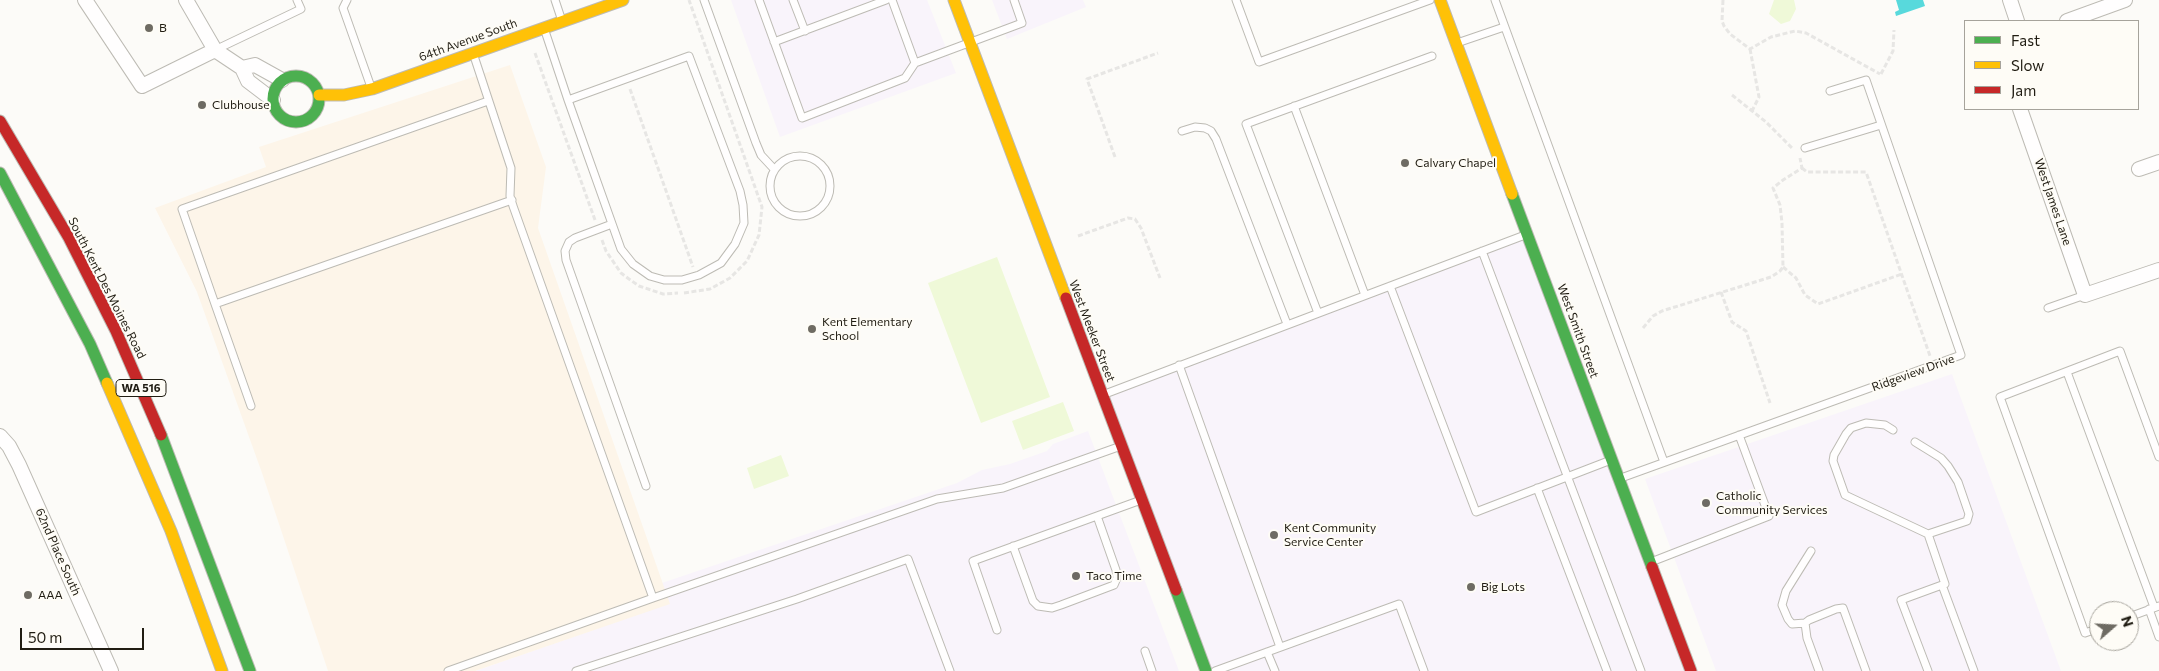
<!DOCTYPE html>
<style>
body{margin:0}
#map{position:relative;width:2159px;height:671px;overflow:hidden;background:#fcfbf8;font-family:Commissioner,sans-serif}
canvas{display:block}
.legend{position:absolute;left:1964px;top:20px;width:175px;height:90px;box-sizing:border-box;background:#fefcf6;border:1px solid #a6a39b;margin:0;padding:6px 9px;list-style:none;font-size:15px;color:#211d13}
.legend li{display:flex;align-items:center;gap:10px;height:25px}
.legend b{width:25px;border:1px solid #a6a39b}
.north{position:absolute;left:2089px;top:601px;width:50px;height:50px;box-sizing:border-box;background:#fefcf6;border:1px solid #a6a39b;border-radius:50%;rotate:71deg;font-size:14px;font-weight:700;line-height:20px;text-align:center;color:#211d13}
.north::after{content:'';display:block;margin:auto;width:18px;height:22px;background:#6e6b63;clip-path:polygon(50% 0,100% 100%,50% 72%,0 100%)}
.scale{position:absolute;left:20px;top:628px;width:124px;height:22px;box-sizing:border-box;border:2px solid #211d13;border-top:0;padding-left:6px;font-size:15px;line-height:18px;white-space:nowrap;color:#211d13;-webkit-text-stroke:4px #fefcf6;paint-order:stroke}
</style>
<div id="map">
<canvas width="2159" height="671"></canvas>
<ul class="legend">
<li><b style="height:6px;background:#4caf50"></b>Fast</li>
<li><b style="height:6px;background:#ffc107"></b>Slow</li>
<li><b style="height:6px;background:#c62828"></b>Jam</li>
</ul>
<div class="north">N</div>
<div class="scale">50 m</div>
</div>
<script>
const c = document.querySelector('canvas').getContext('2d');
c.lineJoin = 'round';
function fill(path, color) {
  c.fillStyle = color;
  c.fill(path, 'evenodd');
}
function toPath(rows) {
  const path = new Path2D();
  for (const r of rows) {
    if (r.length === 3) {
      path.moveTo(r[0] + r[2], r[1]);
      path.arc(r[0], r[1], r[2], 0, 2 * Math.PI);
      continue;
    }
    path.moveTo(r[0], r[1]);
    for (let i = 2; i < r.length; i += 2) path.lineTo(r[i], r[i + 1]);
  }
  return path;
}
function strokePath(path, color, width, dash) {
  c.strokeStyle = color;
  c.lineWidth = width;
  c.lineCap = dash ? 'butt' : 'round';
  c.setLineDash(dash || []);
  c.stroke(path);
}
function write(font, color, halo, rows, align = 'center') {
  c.font = font + ' Commissioner,sans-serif';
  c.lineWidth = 4;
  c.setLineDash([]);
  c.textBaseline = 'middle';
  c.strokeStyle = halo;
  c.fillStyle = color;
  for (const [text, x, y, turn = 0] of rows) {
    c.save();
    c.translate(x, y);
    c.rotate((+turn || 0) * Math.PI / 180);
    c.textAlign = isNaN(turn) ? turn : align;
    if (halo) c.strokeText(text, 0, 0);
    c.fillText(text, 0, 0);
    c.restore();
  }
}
const commercial = toPath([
 [731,0,927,0,956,73,780,137],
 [992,0,1083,0,1086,7,1007,39],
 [1527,233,1691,671,1206,671,1102,395],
 [1952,374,2061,671,1716,671,1645,479],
 [1088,431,1179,671,475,671,668,604,662,583,957,483,982,470,1010,464,1047,451,1053,444]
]);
const industrial = toPath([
 [510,65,546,167,538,228,670,604,475,671,328,671,262,473,197,292,155,208,266,167,259,147]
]);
const green = toPath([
 [1774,0,1794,0,1796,9,1790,21,1781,24,1769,14],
 [997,257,1050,397,981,423,928,283],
 [1063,402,1074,431,1023,450,1012,421],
 [781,455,789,476,754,489,747,468]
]);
const water = toPath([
 [1896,0,1923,0,1925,6,1896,16,1895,12,1899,10]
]);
const path = toPath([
 [1723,0,1722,21,1724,26,1730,34,1750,49,1771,37,1795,31,1806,33,1880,74],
 [1750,49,1759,97,1752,111],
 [535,53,595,220],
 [1881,74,1893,51,1894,30],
 [630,89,693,267],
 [1732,95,1766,122,1793,149],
 [1115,157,1087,79,1158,53],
 [1802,168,1807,172,1866,172,1930,356],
 [1078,236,1128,218,1135,219,1141,228,1160,278],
 [602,240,606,251,621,273,629,279,639,286,663,294,678,293],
 [1783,267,1796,278,1805,295,1818,304,1902,274],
 [1721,292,1732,322,1746,331,1770,403],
 [684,293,710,289,730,278,747,261,759,235,762,207,689,0],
 [1643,328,1653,316,1662,311,1771,277,1780,271,1783,267,1782,223,1780,205,1773,188,1783,180,1802,168,1800,158]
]);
const lane = toPath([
 [347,0,343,8,371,87],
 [555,0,562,21],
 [704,0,756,143,761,155,774,169],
 [759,0,802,118,905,78,915,63],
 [793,0,805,31],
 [892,0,915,63,1022,23,1014,0],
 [1236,0,1259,62,1430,0],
 [1495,0,1664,462],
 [545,31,568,100,621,249,633,264,650,276,664,280,682,280,699,275,721,263,735,244,744,223,743,205,740,191,689,56,568,100],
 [774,42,886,0],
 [1457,43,1504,27],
 [215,50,301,9,297,0],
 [488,101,182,209,215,304,512,200],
 [1294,106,1365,295],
 [1182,131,1195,127,1205,128,1211,131,1216,139,1287,324],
 [1805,148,1881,125],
 [800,186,30],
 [612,224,575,238,569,242,565,251,566,260,646,486],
 [1482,251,1641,671],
 [1390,286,1476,512,1611,460],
 [215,304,251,406],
 [2048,308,2085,295],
 [1318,313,1246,124,1432,56],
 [1179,365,1280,647],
 [2067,372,2154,607],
 [1105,394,1525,235],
 [1893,430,1885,425,1866,423,1851,428,1846,434,1834,455,1833,461,1845,495,1928,534,1967,521,1969,514,1958,482,1948,466,1941,458,1915,442],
 [1621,478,1961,355,1866,80,1830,91],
 [1537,488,1607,671],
 [1928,534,1945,584,1942,585,1974,671],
 [1013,546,1033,601,1038,606,1052,608,1061,605,1114,585,1117,578,1116,570,1097,516],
 [1651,562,1769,516,1739,435],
 [653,598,937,499,1003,488,1121,446],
 [2149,609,2159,637],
 [2129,617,2159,606],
 [1805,623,1792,624,1788,619,1782,605,1786,591,1811,551],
 [2099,628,2085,633,2000,397,2120,351,2159,457],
 [997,630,973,561,1141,500],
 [1145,651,1152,671],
 [1267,652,1275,671],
 [448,671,653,598,513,206,510,196,511,168,473,53],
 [576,671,797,599,908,559,950,671],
 [1215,671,1399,604,1424,671],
 [1819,671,1807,638,1805,623,1809,620,1836,609,1843,608,1866,671],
 [1928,671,1901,600,1942,585]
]);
const street = toPath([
 [85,0,142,86,215,50],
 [186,0,215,50,242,68,248,81,273,100],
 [2010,0,2017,21],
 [2067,21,2125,0],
 [242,68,255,65,282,80],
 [2020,109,2085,295,2159,270],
 [2139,169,2159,162],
 [0,436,9,446,19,465,111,671]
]);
const fast = toPath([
 [296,99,23],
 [0,173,90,344,107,383],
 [1512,194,1652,567],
 [161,435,250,671],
 [1176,590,1206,671]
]);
const slow = toPath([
 [954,0,1066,298],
 [1440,0,1512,194],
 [319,95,344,95,372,89,623,0],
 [107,383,171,531,222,671]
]);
const jam = toPath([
 [0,121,69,238,116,331,161,435],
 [1066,298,1176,590],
 [1652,567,1691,671]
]);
const markers = [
 [149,28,5,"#6e6b63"],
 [202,105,5,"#6e6b63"],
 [1405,163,5,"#6e6b63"],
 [812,329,5,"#6e6b63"],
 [1706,503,5,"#6e6b63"],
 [1274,535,5,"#6e6b63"],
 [1076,576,5,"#6e6b63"],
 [1471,587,5,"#6e6b63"],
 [28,595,5,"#6e6b63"]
];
const shields = [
 [141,388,50]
];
const shieldNames = [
 ["WA 516",141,388]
];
const poiNames = [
 ["B",159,28],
 ["Clubhouse",212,105],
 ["Calvary Chapel",1415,163],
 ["Kent Elementary",822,322],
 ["School",822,336],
 ["Catholic",1716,496],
 ["Community Services",1716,510],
 ["Kent Community",1284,528],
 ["Service Center",1284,542],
 ["Taco Time",1086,576],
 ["Big Lots",1481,587],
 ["AAA",38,595]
];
const streetNames = [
 ["64th Avenue South",468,40,-20],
 ["West James Lane",2053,202,71],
 ["South Kent Des Moines Road",107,288,63],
 ["West Meeker Street",1092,331,69],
 ["West Smith Street",1578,331,70],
 ["Ridgeview Drive",1913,373,-20],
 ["62nd Place South",58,552,66]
];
fill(commercial, '#f9f4fb');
fill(industrial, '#fdf5e9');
fill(green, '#eff9d8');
fill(water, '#58d9dc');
strokePath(lane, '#bdbbb4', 9);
strokePath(street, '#bdbbb4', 16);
strokePath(fast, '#bdbbb4', 13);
strokePath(slow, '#bdbbb4', 13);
strokePath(jam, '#bdbbb4', 13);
strokePath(path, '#e7e6e4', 3, [5, 2.5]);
strokePath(lane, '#fffefe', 7);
strokePath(street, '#fffefe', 14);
strokePath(fast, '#4caf50', 11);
strokePath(slow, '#ffc107', 11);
strokePath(jam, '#c62828', 11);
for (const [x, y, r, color] of markers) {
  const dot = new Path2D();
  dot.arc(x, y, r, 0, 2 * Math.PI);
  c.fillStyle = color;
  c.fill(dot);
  strokePath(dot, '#fefcf6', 2);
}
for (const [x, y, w] of shields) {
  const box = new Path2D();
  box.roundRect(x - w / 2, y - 8.5, w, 17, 4);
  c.fillStyle = '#fefcf6';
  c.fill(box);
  strokePath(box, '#211d13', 1);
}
write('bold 11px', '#211d13', null, shieldNames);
write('12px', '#211d13', '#fefcf6', poiNames, 'left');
write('12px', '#211d13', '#fefcf6', streetNames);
</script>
